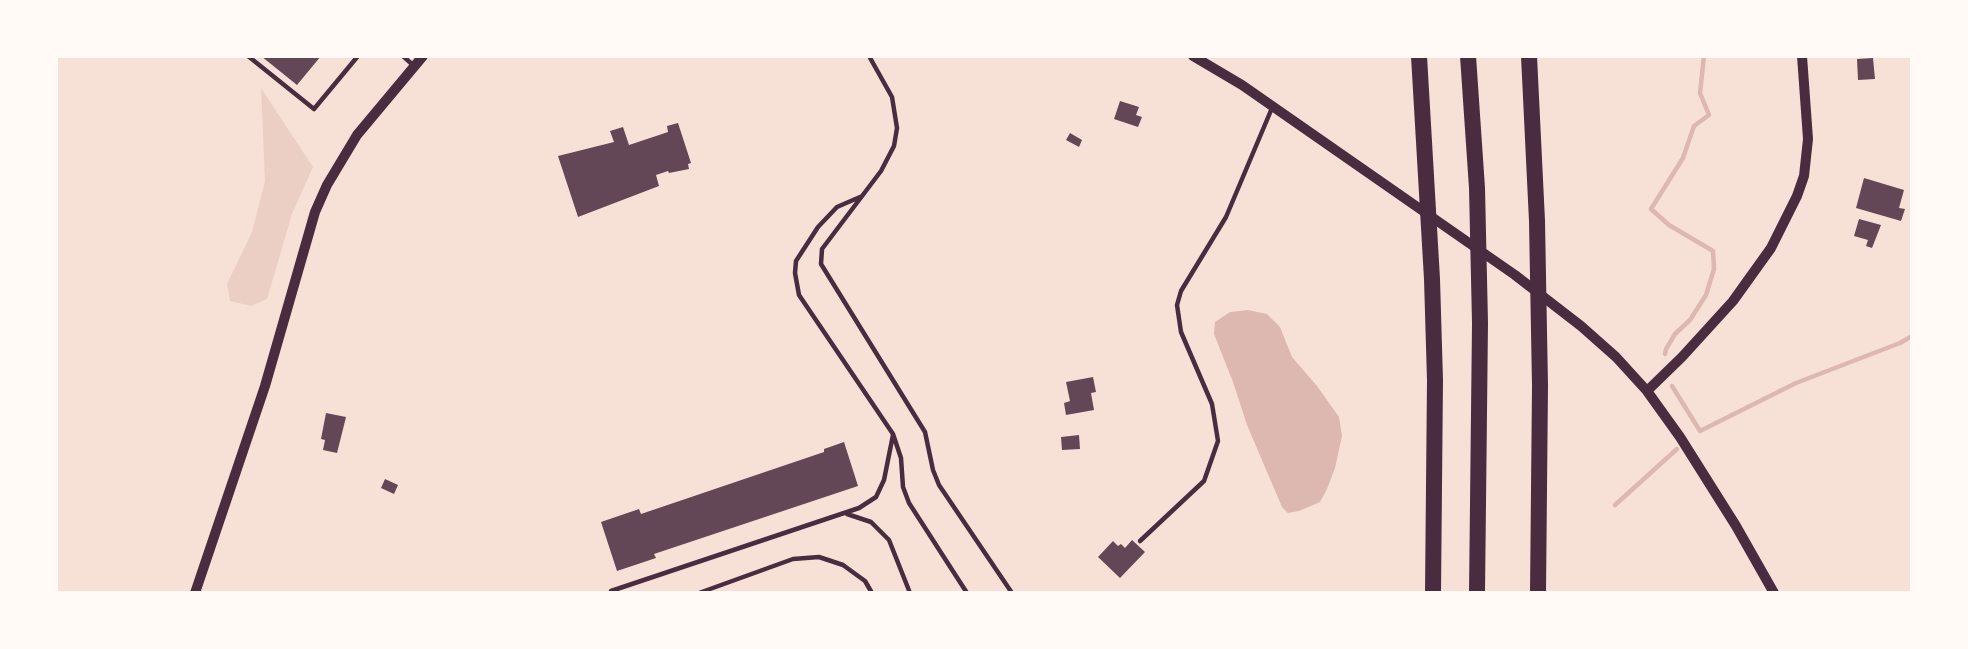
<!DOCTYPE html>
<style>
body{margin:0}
#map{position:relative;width:1968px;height:649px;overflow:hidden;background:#f7e1d7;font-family:Lato,sans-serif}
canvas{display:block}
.frame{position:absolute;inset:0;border:58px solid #fffaf5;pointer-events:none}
</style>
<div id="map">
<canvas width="1968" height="649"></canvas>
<div class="frame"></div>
</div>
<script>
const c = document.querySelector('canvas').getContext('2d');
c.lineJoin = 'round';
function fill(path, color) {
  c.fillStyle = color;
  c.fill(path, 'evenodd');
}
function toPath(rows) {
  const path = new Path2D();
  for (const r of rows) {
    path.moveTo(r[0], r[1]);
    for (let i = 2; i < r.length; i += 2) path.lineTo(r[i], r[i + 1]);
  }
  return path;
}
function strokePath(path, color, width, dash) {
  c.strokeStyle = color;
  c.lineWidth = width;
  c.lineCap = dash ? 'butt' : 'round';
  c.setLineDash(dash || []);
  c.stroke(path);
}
const green = toPath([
 [261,88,313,167,292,214,267,299,251,306,230,301,227,284,252,232,265,181]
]);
const water = toPath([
 [1248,310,1267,314,1280,327,1292,357,1317,386,1339,417,1342,436,1335,468,1327,489,1320,502,1299,511,1288,513,1282,507,1247,425,1233,382,1214,334,1215,322,1230,312]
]);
const stream = toPath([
 [1665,354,1666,349,1675,334,1690,320,1706,295,1714,269,1713,251,1669,225,1651,209,1683,158,1694,126,1709,115,1700,93,1704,56],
 [1672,386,1700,431,1796,383,1900,343,1912,336],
 [1615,505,1677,449]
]);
const building = toPath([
 [261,56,321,56,297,85],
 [1873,58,1875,79,1858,80,1857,59],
 [1120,101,1139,107,1136,115,1142,117,1138,127,1114,119],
 [678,123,691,163,688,164,689,169,669,173,668,171,656,175,659,186,578,217,558,156,614,142,610,131,623,127,629,145,668,132,667,126],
 [1070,133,1082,140,1079,147,1066,140],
 [1864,178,1904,190,1899,208,1905,209,1901,221,1856,208],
 [1859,219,1881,225,1872,248,1866,246,1868,240,1854,236],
 [1093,377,1096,392,1091,393,1094,410,1066,415,1064,403,1070,401,1066,382],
 [326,413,346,417,337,453,323,450,325,440,321,439],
 [1079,435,1080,449,1062,450,1061,437],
 [844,442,858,486,654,554,656,558,617,571,601,522,639,509,641,514,824,452,824,449],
 [385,479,398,485,394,494,381,488],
 [1132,540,1145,552,1120,578,1098,557,1113,541,1118,546,1121,544,1125,548]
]);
const service = toPath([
 [248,56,314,109,358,56],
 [403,56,414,66],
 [869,56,892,97,897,128,894,146,881,171,822,249,821,264,925,432,933,470,939,485,1012,593],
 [860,197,837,207,818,227,796,261,795,273,799,295,893,434,901,458,903,487,909,503,967,593],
 [847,514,871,522,889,540,910,593],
 [1140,541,1204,481,1218,441,1212,404,1181,332,1177,305,1181,291,1226,217,1272,108],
 [611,593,611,591,859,508,876,497,884,480,893,435],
 [699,593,793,559,819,557,843,565,865,581,872,593]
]);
const tertiary = toPath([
 [1193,56,1242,85,1515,275,1581,326,1616,357,1647,391,1680,437,1736,526,1774,593],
 [1647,391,1682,357,1733,301,1771,248,1797,196,1804,176,1808,139,1802,56],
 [195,593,265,386,315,212,327,185,357,135,423,56]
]);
const motorway = toPath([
 [1419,56,1432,279,1435,380,1433,593],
 [1468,56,1477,188,1480,323,1477,593],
 [1529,56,1537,221,1540,386,1538,593]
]);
fill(green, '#ebcfc5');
fill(water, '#dcb8b0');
strokePath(stream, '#dcb8b0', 4.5);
fill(building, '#644757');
strokePath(service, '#4a2c40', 4.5);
strokePath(tertiary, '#4a2c40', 10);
strokePath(motorway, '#4a2c40', 16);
</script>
